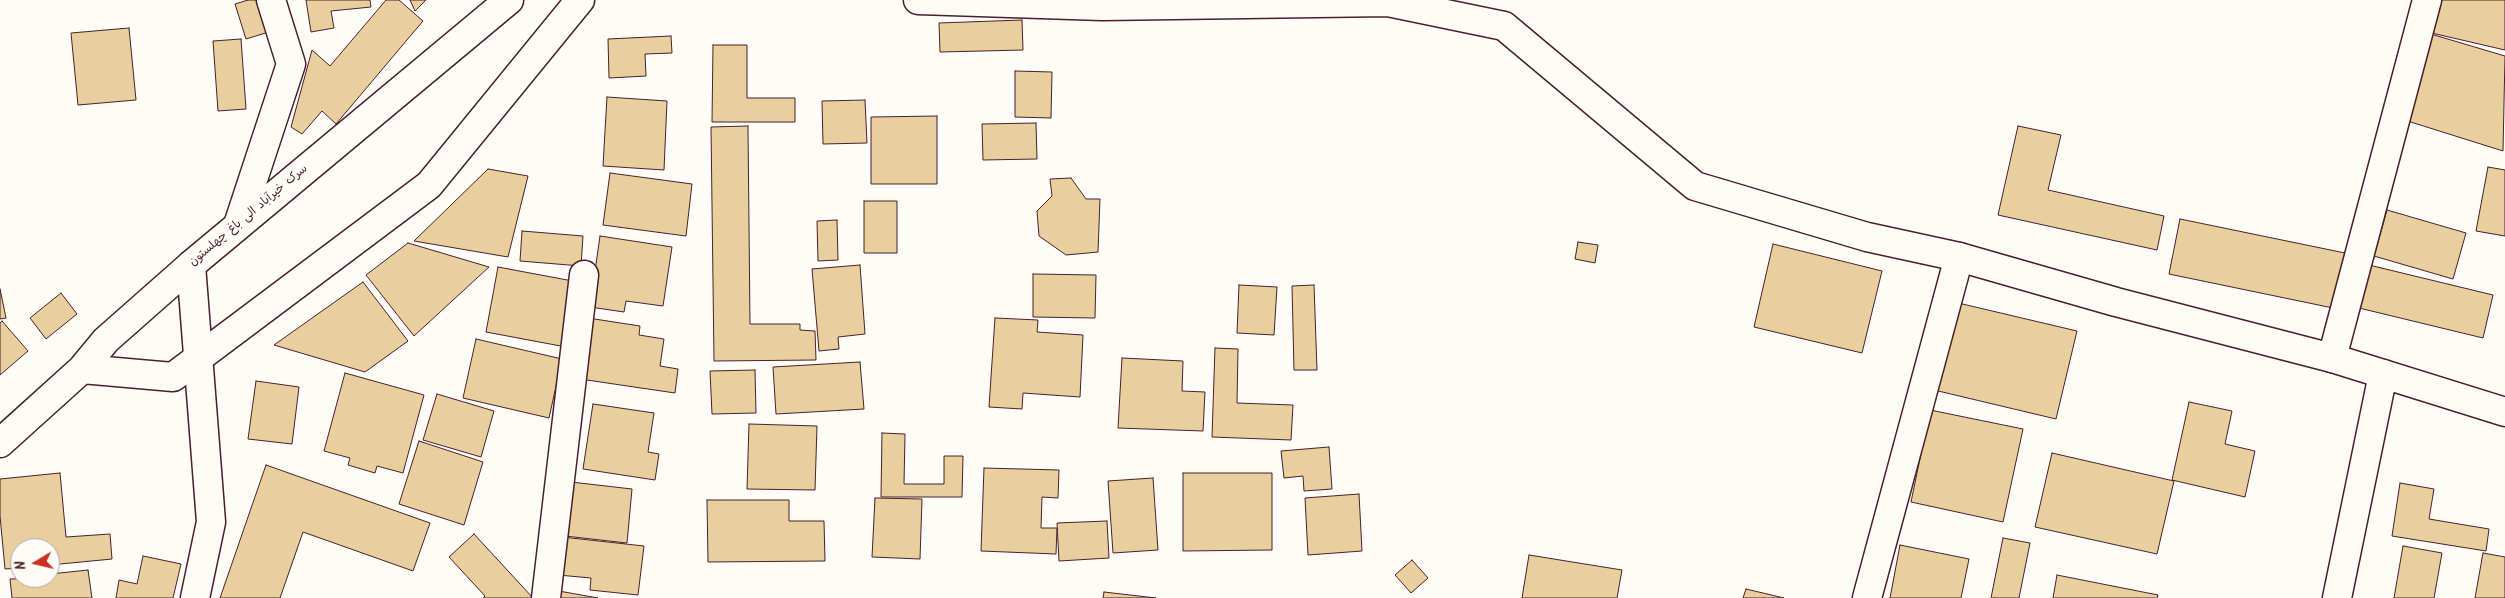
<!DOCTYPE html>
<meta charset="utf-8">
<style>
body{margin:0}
#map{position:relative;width:2505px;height:598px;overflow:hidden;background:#fdfcf7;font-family:Kalam,sans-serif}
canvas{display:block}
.north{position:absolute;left:10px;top:538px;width:50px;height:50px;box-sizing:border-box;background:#fdfcf7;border:1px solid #b5a4a5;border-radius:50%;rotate:261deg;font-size:14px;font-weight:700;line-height:20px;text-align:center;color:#4a1f2b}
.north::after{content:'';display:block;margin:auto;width:18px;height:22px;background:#c8321e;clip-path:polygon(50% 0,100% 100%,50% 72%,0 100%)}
</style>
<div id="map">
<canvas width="2505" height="598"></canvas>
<div class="north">N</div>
</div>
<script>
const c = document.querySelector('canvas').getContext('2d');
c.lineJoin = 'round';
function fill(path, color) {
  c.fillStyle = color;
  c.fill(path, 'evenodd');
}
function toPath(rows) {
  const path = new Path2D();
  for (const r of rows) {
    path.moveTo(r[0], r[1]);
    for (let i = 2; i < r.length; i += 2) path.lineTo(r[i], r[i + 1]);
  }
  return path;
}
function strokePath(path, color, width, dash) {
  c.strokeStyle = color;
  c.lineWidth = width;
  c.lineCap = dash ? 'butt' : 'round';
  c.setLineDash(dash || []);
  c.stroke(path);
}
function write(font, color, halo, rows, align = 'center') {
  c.font = font + ' Kalam,"Playpen Sans Arabic",sans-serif';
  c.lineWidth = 4.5;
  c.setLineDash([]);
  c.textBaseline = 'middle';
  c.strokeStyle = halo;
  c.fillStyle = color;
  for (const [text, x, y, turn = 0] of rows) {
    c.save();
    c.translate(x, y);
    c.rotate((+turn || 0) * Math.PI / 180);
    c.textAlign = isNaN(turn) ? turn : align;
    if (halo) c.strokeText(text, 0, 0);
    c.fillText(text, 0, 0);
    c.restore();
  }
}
const building = toPath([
 [248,0,262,0,272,31,246,39,235,4,248,0],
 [306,0,370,0,371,7,331,11,334,28,311,32,306,0],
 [386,0,399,0,423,21,336,124,322,111,302,134,291,127,312,50,330,66,386,0],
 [410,0,426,0,415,11,410,0],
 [2431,0,2505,0,2505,50,2423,31,2431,0],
 [1022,20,1023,50,940,52,939,23,1022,20],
 [129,28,136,100,78,105,71,33,129,28],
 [2424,32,2505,56,2503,151,2398,118,2424,32],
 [671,36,672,53,645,54,646,76,609,78,608,39,671,36],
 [241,39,246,109,218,111,213,41,241,39],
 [713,45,747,45,747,98,795,98,795,122,712,122,713,45],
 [1015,71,1052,72,1051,118,1015,117,1015,71],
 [607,97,667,101,664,170,603,166,607,97],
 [865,100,867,143,823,144,822,101,865,100],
 [937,116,937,184,871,184,871,117,937,116],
 [1036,123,1037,159,983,160,982,124,1036,123],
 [748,126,750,324,800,324,800,330,815,331,816,360,714,361,711,127,748,126],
 [2018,126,2061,135,2048,190,2164,216,2157,250,1998,215,2018,126],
 [2488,167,2505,170,2505,236,2476,231,2488,167],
 [488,169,528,176,508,257,414,241,488,169],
 [610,173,692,184,686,236,603,225,610,173],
 [1071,178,1086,199,1100,199,1098,252,1066,255,1039,236,1037,211,1052,196,1050,179,1071,178],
 [864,201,897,201,897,253,864,253,864,201],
 [2387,210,2466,233,2453,279,2374,256,2387,210],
 [2180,219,2345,253,2333,308,2169,274,2180,219],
 [837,220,838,260,818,261,817,221,837,220],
 [522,231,583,236,581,266,520,261,522,231],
 [600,236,672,247,663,306,626,301,624,312,590,307,600,236],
 [1578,242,1598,245,1595,263,1575,259,1578,242],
 [408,243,489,267,414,336,366,275,408,243],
 [1773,244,1882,271,1862,353,1754,327,1773,244],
 [860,265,865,334,838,337,839,349,819,351,812,269,860,265],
 [2369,265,2493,295,2483,338,2359,308,2369,265],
 [498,267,578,282,566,347,486,332,498,267],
 [1033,274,1096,275,1095,318,1033,317,1033,274],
 [363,282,408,341,365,372,274,345,363,282],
 [1239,285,1277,287,1274,335,1237,333,1239,285],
 [1314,285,1317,370,1294,370,1292,286,1314,285],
 [0,289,6,318,0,319,0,289],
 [61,293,77,314,46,339,30,318,61,293],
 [1954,302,2077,331,2056,419,1934,390,1954,302],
 [588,318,640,326,639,335,664,339,660,366,678,369,675,393,580,379,588,318],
 [995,318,1038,320,1037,332,1083,335,1080,397,1023,393,1022,409,989,407,995,318],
 [2,321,28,351,0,375,0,323,2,321],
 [476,339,562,359,549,418,463,398,476,339],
 [1215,348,1238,349,1237,403,1293,405,1291,440,1212,437,1215,348],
 [1122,358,1183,361,1182,391,1205,392,1203,431,1118,428,1122,358],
 [860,362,864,409,776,414,773,367,860,362],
 [755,370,756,413,712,414,710,371,755,370],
 [345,373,424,395,403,473,377,466,375,473,348,465,350,458,324,451,345,373],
 [256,381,299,387,292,444,248,439,256,381],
 [437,394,494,411,481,457,423,440,437,394],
 [2189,402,2232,411,2225,444,2255,451,2245,497,2172,480,2189,402],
 [593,404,654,413,648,452,659,454,655,480,583,469,593,404],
 [1930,410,2023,429,2003,522,1911,502,1930,410],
 [749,424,817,426,815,490,747,489,749,424],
 [882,433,905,434,904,484,944,484,944,456,963,456,962,497,881,497,882,433],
 [419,441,483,462,464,525,399,504,419,441],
 [1329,447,1332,489,1304,491,1303,476,1284,478,1281,451,1329,447],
 [2052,453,2174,481,2157,554,2035,527,2052,453],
 [266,465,430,523,413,571,303,532,280,598,220,598,266,465],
 [984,468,1059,470,1058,498,1042,497,1041,528,1057,528,1056,554,981,551,984,468],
 [60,473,66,537,110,534,112,559,50,565,50,548,20,548,20,568,5,569,0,516,0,479,60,473],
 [1183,473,1272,473,1272,550,1183,551,1183,473],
 [1153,478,1158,550,1113,553,1108,481,1153,478],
 [571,482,632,489,627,543,565,536,571,482],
 [2400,483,2434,489,2429,519,2489,529,2486,551,2392,536,2400,483],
 [1359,494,1362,551,1308,555,1305,498,1359,494],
 [875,498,922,499,920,559,872,557,875,498],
 [707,500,789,500,789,521,824,521,825,561,708,562,707,500],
 [1107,521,1109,558,1059,561,1057,523,1107,521],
 [474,534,533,598,483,598,485,596,449,557,474,534],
 [562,537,644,546,638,595,590,590,591,578,558,575,562,537],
 [2003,538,2030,543,2019,598,1991,598,2003,538],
 [1900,545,1969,559,1961,598,1890,598,1900,545],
 [2403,546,2442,553,2434,598,2394,598,2403,546],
 [2483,553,2505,557,2505,598,2475,598,2483,553],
 [1529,555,1622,570,1617,598,1522,598,1529,555],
 [143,556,181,564,173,598,116,598,119,580,137,584,143,556],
 [1412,560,1428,578,1411,593,1395,575,1412,560],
 [88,570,92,598,12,598,10,579,50,578,50,574,88,570],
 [2057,575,2158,595,2157,598,2053,598,2057,575],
 [1746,589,1784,598,1743,598,1746,589],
 [553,590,598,598,552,598,553,590],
 [1104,592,1156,598,1103,598,1104,592]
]);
const street = toPath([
 [238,225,291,64,271,0],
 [191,265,211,522,195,598],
 [2332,358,2427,0],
 [546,598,584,275],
 [1867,598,1959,257],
 [2337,598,2383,374]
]);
const secondary = toPath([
 [918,0,1102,6,1388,2,1504,26,1695,186,1867,237,1959,257,2116,302,2332,358,2505,412],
 [82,369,173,377,429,185,580,0],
 [0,443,82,369,106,340,191,265,509,0]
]);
const streetNames = [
 ["سرک خیرآباد الی باغ چهلستون",249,216,-40]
];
fill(building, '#e9cf9e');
strokePath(building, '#4a1f2b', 1);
strokePath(street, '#4a1f2b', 31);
strokePath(secondary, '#4a1f2b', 31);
strokePath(street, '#fdfcf7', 28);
strokePath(secondary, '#fdfcf7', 28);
write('12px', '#4a1f2b', '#fdfcf7', streetNames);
</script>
